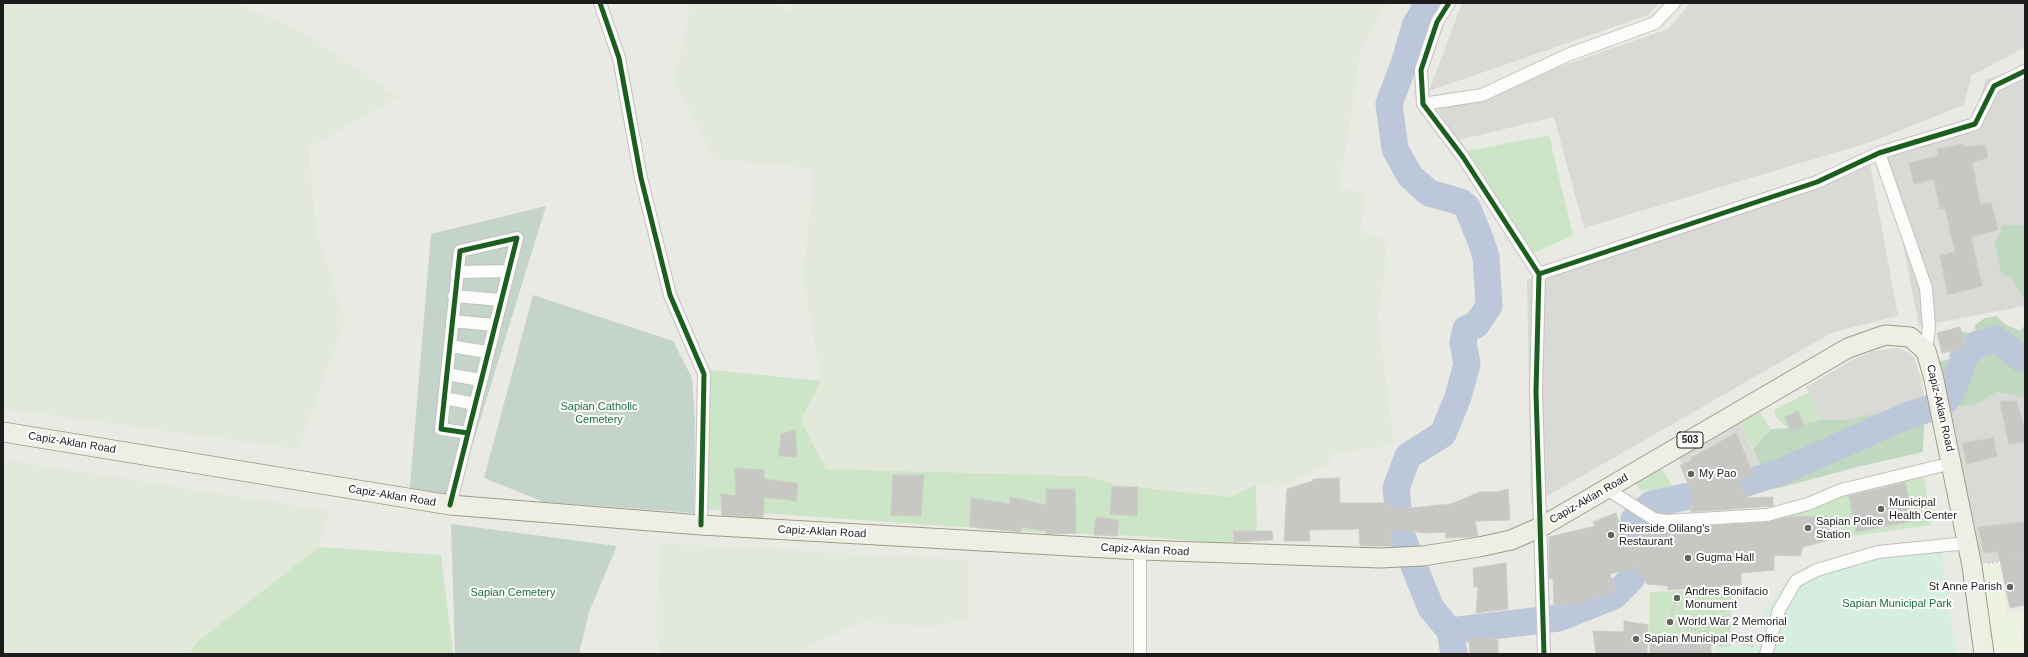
<!DOCTYPE html>
<style>
body{margin:0}
#map{position:relative;width:2028px;height:657px;overflow:hidden;background:#eaeae5;font-family:Arial,sans-serif}
canvas{display:block}
.frame{position:absolute;inset:0;border:4px solid #1c1c1c;pointer-events:none}
</style>
<div id="map">
<canvas width="2028" height="657"></canvas>
<div class="frame"></div>
</div>
<script>
const c = document.querySelector('canvas').getContext('2d');
c.lineJoin = 'round';
function fill(path, color) {
  c.fillStyle = color;
  c.fill(path, 'evenodd');
}
function toPath(rows) {
  const path = new Path2D();
  for (const r of rows) {
    path.moveTo(r[0], r[1]);
    for (let i = 2; i < r.length; i += 2) path.lineTo(r[i], r[i + 1]);
  }
  return path;
}
function strokePath(path, color, width, dash) {
  c.strokeStyle = color;
  c.lineWidth = width;
  c.lineCap = dash ? 'butt' : 'round';
  c.setLineDash(dash || []);
  c.stroke(path);
}
function write(font, color, halo, rows, align = 'center') {
  c.font = font + ' Arial,sans-serif';
  c.lineWidth = 4;
  c.setLineDash([]);
  c.textBaseline = 'middle';
  c.strokeStyle = halo;
  c.fillStyle = color;
  for (const [text, x, y, turn = 0] of rows) {
    c.save();
    c.translate(x, y);
    c.rotate((+turn || 0) * Math.PI / 180);
    c.textAlign = isNaN(turn) ? turn : align;
    if (halo) c.strokeText(text, 0, 0);
    c.fillText(text, 0, 0);
    c.restore();
  }
}
const residential = toPath([
 [1462,3,1659,3,1648,15,1429,91],
 [1690,3,2025,3,2025,47,1971,76,1964,105,1874,141,1584,228,1554,117,1455,141,1438,109,1668,29],
 [2025,65,2025,225,2003,225,2001,273,2012,280,2025,301,2025,306,1919,326,1885,152,1976,116,1985,80],
 [1870,164,1898,316,1833,332,1531,505,1527,280,1619,240],
 [1897,348,1908,352,1914,358,1921,378,1925,403,1846,420,1821,420,1806,387,1858,357,1873,351],
 [1997,392,2025,398,2025,557,1974,565,1943,413,1950,407,1975,405],
 [1740,423,1762,470,1745,480,1694,490,1679,458]
]);
const education = toPath([
 [2000,561,2007,615,2025,611,2025,627,2022,628,2025,654,1990,654,1974,565]
]);
const farmland = toPath([
 [3,3,232,3,295,27,399,97,309,148,316,230,345,320,299,449,3,409],
 [691,3,771,3,791,11,793,3,1387,3,1361,50,1340,188,1366,193,1361,231,1385,239,1387,267,1378,315,1394,445,1336,453,1325,466,1279,488,1256,485,1230,497,1118,485,1084,476,826,469,801,420,821,381,803,279,814,169,715,159,674,83],
 [3,459,330,511,319,547,197,642,189,654,3,654],
 [660,543,968,560,969,620,929,627,861,622,792,654,659,654,656,626]
]);
const grass = toPath([
 [1549,135,1573,235,1521,259,1457,153],
 [704,369,821,381,801,420,826,469,1084,476,1118,485,1230,497,1256,485,1257,531,1233,531,1234,544,1137,536,1033,532,702,509],
 [1809,392,1821,420,1787,428,1776,417,1774,410],
 [1760,412,1771,429,1753,449,1740,423],
 [1657,461,1673,487,1640,491,1633,478],
 [1922,463,1931,525,1832,539,1827,516,1786,517,1785,503,1848,489,1856,532,1912,521,1904,478,1906,467],
 [319,547,441,555,453,654,189,654,197,642],
 [1731,589,1731,647,1716,647,1715,637,1649,637,1650,592]
]);
const forest = toPath([
 [2003,225,2025,225,2025,301,2012,280,2001,273,1995,244],
 [1997,316,2006,325,2021,331,2025,324,2025,398,1997,392,1975,405,1950,407,1943,413,1928,364,1950,359,1948,341,1958,331,1976,334,1975,325,1985,318],
 [1925,403,1923,452,1861,466,1779,488,1741,492,1745,480,1762,470,1753,449,1771,429,1787,428,1821,420,1846,420]
]);
const cemetery = toPath([
 [546,206,454,505,409,498,431,234],
 [533,295,673,341,692,378,695,422,694,513,544,502,484,478],
 [451,524,617,546,589,612,579,654,455,654]
]);
const park = toPath([
 [1941,546,1956,654,1716,654,1716,647,1761,646,1764,611,1795,571]
]);
const river = toPath([
 [1428,3,1415,26,1405,61,1389,104,1395,149,1410,176,1429,193,1461,202,1467,207,1481,241,1486,257,1489,306,1476,325,1466,329,1463,342,1467,364,1458,397,1443,434,1408,456,1396,488,1401,534,1431,608,1450,631,1454,654],
 [1450,631,1559,618,1614,596,1632,578,1634,556,1634,519,1651,504,1734,487,1778,473,1909,415,1941,405,1951,394,1965,355,1977,344,1996,339,2020,358,2025,358]
]);
const building = toPath([
 [1964,144,1964,147,1985,145,1988,158,1972,162,1980,205,1991,202,1998,230,1971,237,1982,286,1948,295,1940,256,1955,252,1945,208,1940,209,1934,179,1914,184,1909,163,1938,156,1937,149,1964,144],
 [1960,327,1965,347,1942,353,1937,333,1960,327],
 [2000,401,2016,401,2025,428,2025,442,2009,444,2000,401],
 [1798,411,1804,427,1791,432,1785,417,1798,411],
 [795,430,797,457,779,456,781,434,795,430],
 [1736,433,1753,474,1737,481,1746,498,1773,497,1773,506,1691,512,1692,492,1680,465,1692,460,1691,458,1736,433],
 [1993,438,1997,456,1967,464,1962,443,1993,438],
 [735,468,764,470,764,479,798,483,796,501,764,497,763,518,722,515,721,494,736,496,735,468],
 [893,475,924,475,921,516,891,515,893,475],
 [1339,478,1340,503,1390,503,1390,510,1451,504,1480,492,1497,492,1508,489,1510,520,1475,521,1478,536,1473,537,1446,538,1445,532,1427,533,1391,529,1392,546,1360,546,1359,529,1309,530,1310,541,1284,541,1287,489,1313,481,1313,479,1339,478],
 [1905,482,1913,521,1856,532,1849,496,1905,482],
 [1112,487,1138,487,1137,516,1110,514,1112,487],
 [1046,489,1075,489,1076,533,1046,534,1046,531,1022,527,1021,532,970,527,971,498,1010,504,1010,497,1046,505,1046,489],
 [1616,513,1628,549,1645,531,1653,526,1666,528,1767,522,1789,517,1827,516,1832,539,1803,547,1800,556,1774,555,1774,570,1741,573,1741,585,1668,590,1668,586,1647,584,1636,567,1610,574,1615,591,1577,604,1554,605,1553,579,1549,579,1549,537,1595,526,1593,522,1616,513],
 [1096,517,1119,520,1117,536,1094,535,1096,517],
 [2025,522,2025,605,2010,608,1998,551,1984,553,1978,527,2025,522],
 [1233,531,1272,531,1273,540,1234,542,1233,531],
 [1506,563,1508,609,1476,613,1478,587,1474,587,1473,568,1506,563],
 [1624,621,1648,625,1647,654,1596,654,1593,631,1624,632,1624,621],
 [1469,637,1498,640,1498,654,1470,654,1469,637],
 [1650,643,1711,643,1711,654,1650,654,1650,643]
]);
const path = toPath([
 [1988,563,2025,557],
 [1678,594,1669,622,1705,633,1716,607],
 [1705,633,1755,647]
]);
const street = toPath([
 [600,3,619,58,641,178,670,295,704,374,701,525],
 [1449,3,1437,22,1421,70,1423,104,1463,157,1539,274,1536,392,1544,654],
 [1423,104,1482,95,1570,54,1655,23,1674,3],
 [1879,153,1926,288,1929,327,1926,351],
 [457,272,508,271],
 [1539,274,1817,182,1879,153,1975,124,1994,86,2025,71],
 [454,296,501,300],
 [452,321,494,325],
 [450,346,487,352],
 [447,374,480,380],
 [444,398,475,404],
 [1607,489,1654,519,1666,521,1767,515,1808,504,1841,490,1952,463],
 [450,505,468,433,441,429,460,251,517,238,468,433],
 [1140,654,1140,550],
 [1766,654,1779,610,1796,581,1817,570,1878,552,1967,543]
]);
const primary = toPath([
 [3,432,450,505,701,525,1140,550,1380,558,1423,556,1479,547,1511,540,1541,527,1848,348,1885,335,1910,337,1926,351,1933,375,1972,566,1984,654]
]);
const cycleway = toPath([
 [600,3,619,58,641,178,670,295,704,374,701,525],
 [1449,3,1437,22,1421,70,1423,104,1463,157,1539,274,1536,392,1544,654],
 [1539,274,1817,182,1879,153,1975,124,1994,86,2025,71],
 [450,505,468,433,441,429,460,251,517,238,468,433]
]);
const markers = [
 [1691,474,4,"#646462"],
 [1881,509,4,"#646462"],
 [1808,528,4,"#646462"],
 [1611,535,4,"#646462"],
 [1688,558,4,"#646462"],
 [2010,587,4,"#646462"],
 [1677,598,4,"#646462"],
 [1670,622,4,"#646462"],
 [1636,639,4,"#646462"]
];
const shields = [
 [1690,440,26]
];
const shieldNames = [
 ["503",1690,440]
];
const parkNames = [
 ["Sapian Catholic",599,407],
 ["Cemetery",599,420],
 ["Sapian Cemetery",513,593],
 ["Sapian Municipal Park",1897,604]
];
const streetNames = [
 ["Capiz-Aklan Road",1940,408,77],
 ["Capiz-Aklan Road",72,443,9],
 ["Capiz-Aklan Road",392,496,9],
 ["Capiz-Aklan Road",1589,499,-30],
 ["Capiz-Aklan Road",822,532,3],
 ["Capiz-Aklan Road",1145,550,3]
];
const poiNames = [
 ["My Pao",1699,474],
 ["Municipal",1889,503],
 ["Health Center",1889,516],
 ["Sapian Police",1816,522],
 ["Station",1816,535],
 ["Riverside Olilang's",1619,529],
 ["Restaurant",1619,542],
 ["Gugma Hall",1696,558],
 ["St Anne Parish",2002,587,"right"],
 ["Andres Bonifacio",1685,592],
 ["Monument",1685,605],
 ["World War 2 Memorial",1678,622],
 ["Sapian Municipal Post Office",1644,639]
];
fill(residential, '#d9d9d6');
fill(education, '#edf3e1');
fill(farmland, '#e3e9da');
fill(grass, '#cde5c7');
fill(forest, '#c0d7c0');
fill(cemetery, '#c5d4cb');
fill(park, '#d6eedf');
strokePath(river, '#bcc8da', 27);
fill(building, '#c7c7c3');
strokePath(building, '#cdccc7', 1);
strokePath(street, '#c1c1bf', 14);
strokePath(primary, '#9c9d85', 21);
strokePath(path, '#d0cac4', 2.5, [2, 2]);
strokePath(street, '#fcfcfb', 12);
strokePath(primary, '#eeeee5', 19);
strokePath(cycleway, '#1b5e20', 5);
for (const [x, y, r, color] of markers) {
  const dot = new Path2D();
  dot.arc(x, y, r, 0, 2 * Math.PI);
  c.fillStyle = color;
  c.fill(dot);
  strokePath(dot, '#fff', 1.5);
}
for (const [x, y, w] of shields) {
  const box = new Path2D();
  box.roundRect(x - w / 2, y - 8, w, 16, 3);
  c.fillStyle = '#fff';
  c.fill(box);
  strokePath(box, '#1c1c1c', 1);
}
write('bold 10px', '#1c1c1c', null, shieldNames);
write('11px', '#196c3f', '#fff', parkNames);
write('11px', '#1c1c1c', '#fff', streetNames);
write('11px', '#1c1c1c', '#fff', poiNames, 'left');
</script>
